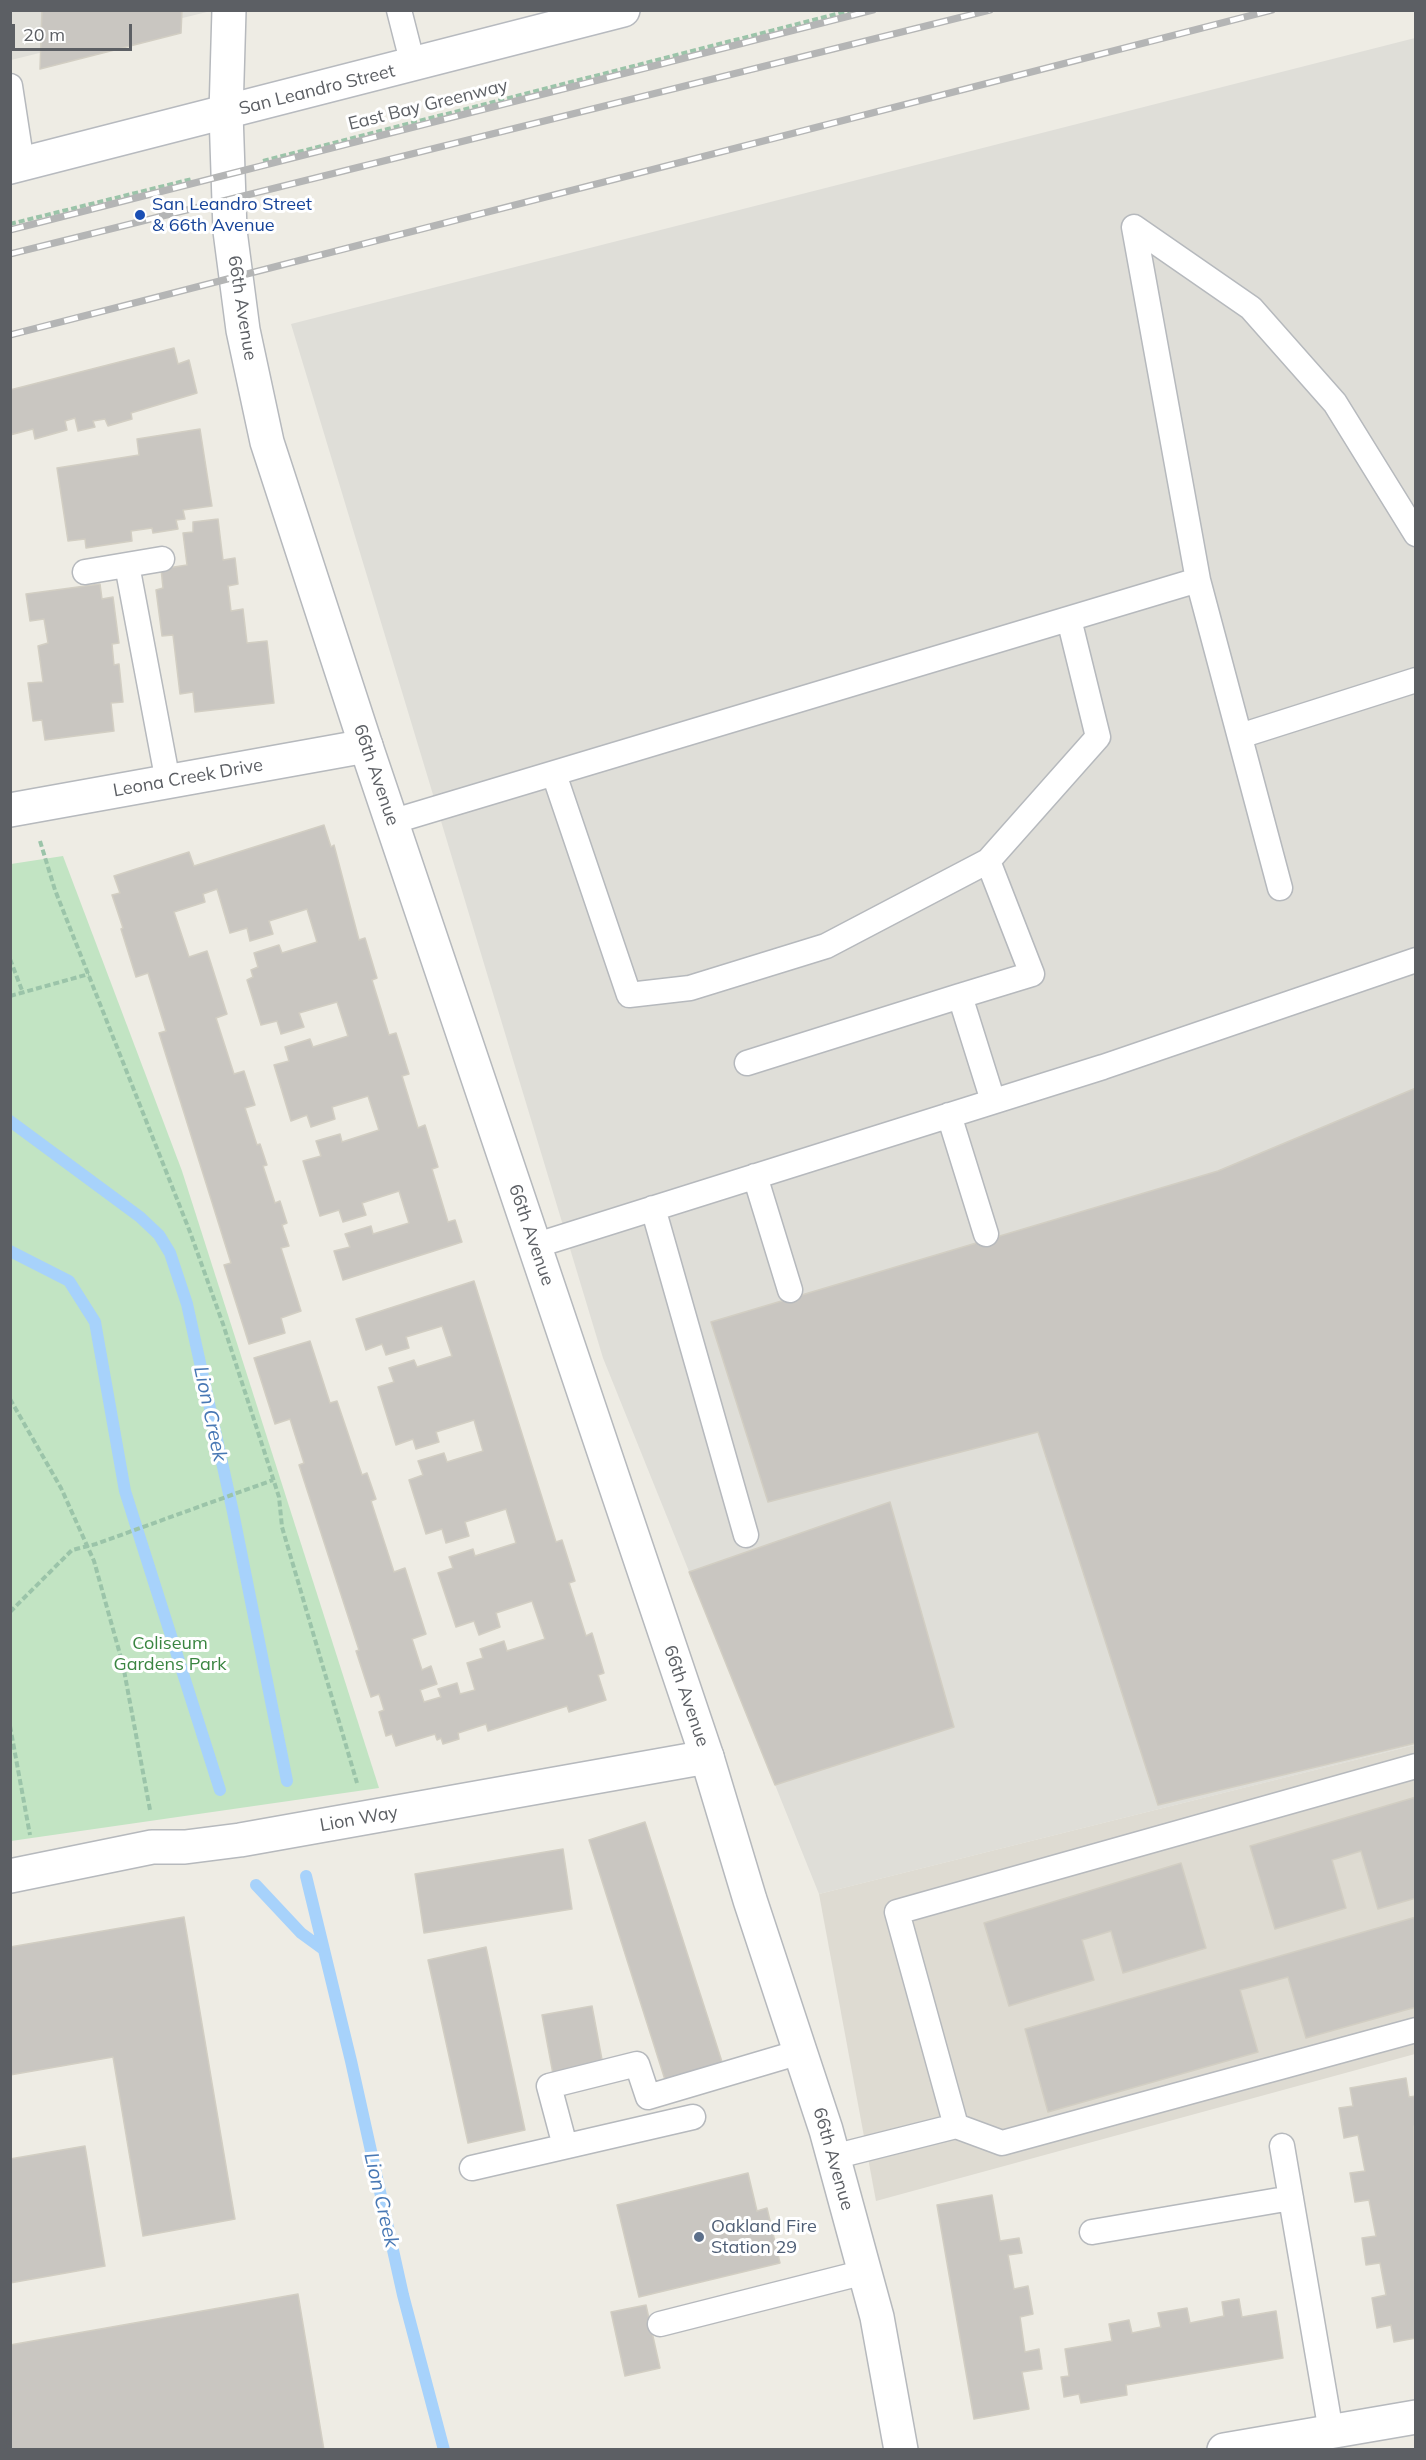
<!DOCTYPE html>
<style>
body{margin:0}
#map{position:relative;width:1426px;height:2460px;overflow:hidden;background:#eeece4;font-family:Mulish,sans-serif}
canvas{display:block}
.frame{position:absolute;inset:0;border:12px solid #5c5f64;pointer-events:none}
.scale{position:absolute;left:12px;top:24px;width:120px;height:27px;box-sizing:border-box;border:3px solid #5c5f64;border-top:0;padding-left:8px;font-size:18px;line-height:21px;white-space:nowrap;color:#5c5f64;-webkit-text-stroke:4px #fff;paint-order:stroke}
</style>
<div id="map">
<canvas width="1426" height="2460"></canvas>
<div class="frame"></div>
<div class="scale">20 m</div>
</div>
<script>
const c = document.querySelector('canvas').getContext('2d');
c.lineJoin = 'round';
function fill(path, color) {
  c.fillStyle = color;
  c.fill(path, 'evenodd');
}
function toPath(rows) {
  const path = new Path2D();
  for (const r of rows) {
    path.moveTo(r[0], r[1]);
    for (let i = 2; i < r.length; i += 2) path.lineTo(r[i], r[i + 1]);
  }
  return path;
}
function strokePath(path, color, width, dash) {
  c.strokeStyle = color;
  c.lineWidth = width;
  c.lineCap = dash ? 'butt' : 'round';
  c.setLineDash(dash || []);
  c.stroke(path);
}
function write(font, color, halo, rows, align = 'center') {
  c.font = font + ' Mulish,sans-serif';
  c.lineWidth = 6;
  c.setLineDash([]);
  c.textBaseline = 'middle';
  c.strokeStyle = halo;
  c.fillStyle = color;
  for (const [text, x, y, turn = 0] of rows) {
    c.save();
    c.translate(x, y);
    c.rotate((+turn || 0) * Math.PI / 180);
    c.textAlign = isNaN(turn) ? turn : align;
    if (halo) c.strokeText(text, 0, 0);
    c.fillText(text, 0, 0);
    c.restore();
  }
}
const industrial = toPath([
 [11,10,211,11,11,60],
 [1415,38,1415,1745,819,1894,603,1358,291,324]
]);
const education = toPath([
 [1415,1745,1415,2054,876,2201,819,1894]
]);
const green = toPath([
 [63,856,182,1171,379,1788,11,1841,11,864]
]);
const stream = toPath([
 [10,1121,140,1217,159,1235,170,1253,187,1304,233,1512,287,1781],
 [10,1251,69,1281,95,1322,125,1491,220,1790],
 [306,1876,351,2061,403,2295,444,2450],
 [256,1885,301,1933,323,1949]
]);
const building = toPath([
 [42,10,182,10,181,33,40,69,42,10],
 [174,348,178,364,189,360,197,393,131,413,132,419,108,426,105,419,93,421,95,427,78,431,75,418,65,421,67,430,35,439,33,429,10,435,10,390,174,348],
 [200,429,212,506,183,510,185,519,176,520,178,529,153,533,152,528,131,531,132,541,86,548,85,539,68,541,57,468,139,455,137,439,200,429],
 [218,519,223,560,235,558,238,584,228,586,231,611,243,609,247,643,267,641,274,703,195,712,193,692,180,694,173,635,162,636,156,590,163,588,161,569,187,565,183,533,193,532,193,522,218,519],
 [100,584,102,599,113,597,119,643,112,644,114,665,119,664,123,702,111,703,114,731,45,740,42,720,33,721,28,683,43,682,38,646,48,643,44,619,30,621,26,594,100,584],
 [324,825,331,847,334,845,359,940,365,938,377,978,372,980,389,1035,396,1033,409,1074,402,1076,418,1128,425,1125,438,1167,432,1169,448,1222,455,1220,462,1242,343,1280,334,1251,350,1247,345,1234,371,1226,373,1234,409,1223,399,1191,362,1203,366,1215,343,1222,339,1210,320,1216,303,1161,321,1156,316,1141,340,1134,342,1142,379,1130,368,1096,332,1107,335,1119,311,1127,307,1115,291,1121,274,1065,289,1061,285,1047,310,1039,313,1047,348,1036,337,1002,299,1013,304,1027,281,1034,277,1021,261,1025,247,980,253,977,251,970,258,967,254,953,279,945,282,953,317,942,307,909,269,921,273,934,250,941,247,928,230,933,217,889,203,894,205,902,174,912,189,957,207,951,227,1014,216,1018,234,1074,244,1071,255,1105,245,1108,257,1145,260,1144,267,1165,263,1166,275,1203,280,1201,287,1223,282,1225,289,1246,281,1248,301,1311,281,1318,285,1333,249,1344,224,1265,231,1263,159,1033,166,1031,148,973,136,977,121,929,123,928,112,895,120,893,114,876,189,852,194,866,324,825],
 [1416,1088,1416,1743,1158,1805,1038,1432,768,1502,711,1322,1218,1171,1416,1088],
 [474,1281,556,1542,562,1540,575,1581,569,1583,586,1636,592,1633,604,1673,598,1675,606,1700,569,1712,567,1706,488,1731,486,1724,458,1733,459,1739,443,1744,441,1738,437,1740,435,1734,396,1746,392,1734,386,1736,379,1712,384,1710,379,1694,371,1697,356,1651,359,1650,299,1465,304,1463,290,1419,275,1424,254,1358,310,1341,330,1403,337,1401,362,1475,367,1473,376,1499,371,1501,394,1572,405,1568,426,1634,412,1639,422,1670,431,1666,437,1684,420,1690,424,1702,441,1697,438,1689,457,1683,460,1694,475,1690,467,1663,483,1658,480,1649,504,1641,507,1651,545,1639,532,1601,496,1613,500,1627,479,1635,474,1621,456,1627,438,1573,453,1568,449,1557,473,1549,475,1556,516,1543,506,1509,465,1522,469,1536,446,1543,442,1529,426,1534,409,1480,423,1475,418,1461,444,1453,447,1462,483,1451,474,1420,436,1432,439,1442,416,1449,413,1439,396,1445,378,1387,394,1382,389,1368,414,1360,417,1367,452,1356,442,1326,406,1337,409,1348,386,1355,382,1344,366,1350,356,1319,474,1281],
 [890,1502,954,1727,775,1785,689,1572,890,1502],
 [1416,1797,1416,1898,1378,1909,1361,1851,1332,1860,1346,1908,1275,1929,1250,1846,1416,1797],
 [645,1822,723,2065,666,2083,589,1840,645,1822],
 [563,1849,572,1909,424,1933,415,1874,563,1849],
 [1181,1863,1206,1948,1123,1973,1111,1931,1082,1940,1094,1980,1009,2006,984,1923,1181,1863],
 [184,1917,235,2219,143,2236,113,2057,10,2075,10,1947,184,1917],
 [1416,1917,1416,2007,1306,2038,1288,1977,1240,1990,1258,2052,1048,2112,1025,2029,1416,1917],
 [486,1947,525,2130,468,2143,428,1960,486,1947],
 [592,2006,603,2065,553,2074,542,2015,592,2006],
 [1406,2078,1409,2097,1416,2096,1416,2126,1414,2126,1416,2338,1394,2342,1391,2325,1377,2328,1372,2298,1386,2295,1380,2263,1366,2265,1362,2238,1376,2236,1369,2200,1355,2202,1350,2173,1365,2171,1358,2135,1344,2138,1339,2108,1353,2106,1350,2088,1406,2078],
 [85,2146,105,2266,10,2283,10,2159,85,2146],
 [748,2173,757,2211,767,2208,780,2263,639,2297,617,2205,748,2173],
 [992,2195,1000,2241,1019,2238,1022,2253,1008,2255,1014,2289,1028,2286,1033,2314,1020,2317,1025,2352,1039,2349,1042,2369,1022,2372,1029,2409,974,2419,937,2205,992,2195],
 [298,2294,324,2450,10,2450,10,2345,298,2294],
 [1239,2299,1242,2317,1276,2311,1283,2358,1126,2385,1127,2395,1081,2403,1079,2394,1064,2397,1061,2377,1069,2376,1065,2349,1112,2341,1109,2324,1129,2320,1132,2333,1161,2327,1158,2313,1187,2308,1190,2323,1224,2316,1222,2302,1239,2299],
 [646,2305,660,2368,625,2376,611,2312,646,2305]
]);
const path = toPath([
 [263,161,852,10],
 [10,224,192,179],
 [40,841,55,890,190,1232,223,1324,279,1497,282,1527,357,1783],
 [10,959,23,993],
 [10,996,89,974],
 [10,1399,61,1488,94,1561,123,1665,150,1810],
 [10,1612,72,1550,96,1544,273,1480],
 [10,1726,30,1835]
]);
const service = toPath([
 [399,10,413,65],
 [10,86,22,164],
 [1134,227,1251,308,1335,403,1416,534],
 [127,565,168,782],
 [85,572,162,559],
 [1198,580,1280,888],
 [1240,736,1416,680],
 [554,774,629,995,690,988,826,946,988,861,1098,737,1069,619],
 [391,822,1198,580,1134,227],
 [988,861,1032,974,960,996,993,1101],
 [747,1063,960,996],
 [949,1115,986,1234],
 [755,1176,790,1290],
 [653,1208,746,1535],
 [534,1246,1103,1067,1416,960],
 [956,2126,897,1912,1416,1766],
 [565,2146,549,2086,637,2064,648,2097,800,2052],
 [1282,2146,1331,2432],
 [833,2157,956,2126,1002,2143,1416,2030],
 [472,2168,693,2117],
 [1092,2232,1291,2198],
 [660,2324,865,2272]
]);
const minor = toPath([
 [10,810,366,746],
 [10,1876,152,1847,185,1847,240,1840,707,1757],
 [1224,2450,1416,2417]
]);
const tertiary = toPath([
 [229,10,226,113,230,231,243,330,267,442,366,746,707,1757,750,1900,826,2130,877,2317,901,2450]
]);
const secondary = toPath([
 [10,167,623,10]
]);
const rail = toPath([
 [10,230,873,10],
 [10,254,990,10],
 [10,335,1272,10]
]);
const markers = [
 [140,215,6,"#1a4fb4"],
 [699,2237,6,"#5c6f8a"]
];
const streetNames = [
 ["San Leandro Street",317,90,-14],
 ["East Bay Greenway",428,105,-14],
 ["66th Avenue",242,308,81],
 ["66th Avenue",376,775,71],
 ["Leona Creek Drive",188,778,-10],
 ["66th Avenue",531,1235,71],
 ["66th Avenue",686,1696,71],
 ["Lion Way",359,1819,-10],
 ["66th Avenue",833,2159,74]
];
const transitNames = [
 ["San Leandro Street",152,205],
 ["& 66th Avenue",152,226]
];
const parkNames = [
 ["Coliseum",170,1644],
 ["Gardens Park",170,1665]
];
const serviceNames = [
 ["Oakland Fire",711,2227],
 ["Station 29",711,2248]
];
const waterNames = [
 ["Lion Creek",210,1414,78],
 ["Lion Creek",381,2200,77]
];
fill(industrial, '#dfded8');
fill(education, '#dedbd2');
fill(green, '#c2e4c3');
strokePath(stream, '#a7d2fb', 12);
fill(building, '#c9c6c1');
strokePath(building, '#d2cec3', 1.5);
strokePath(service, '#b6b9bd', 27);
strokePath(minor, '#b6b9bd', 36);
strokePath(tertiary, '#b6b9bd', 36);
strokePath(secondary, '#b7babf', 36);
strokePath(path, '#9bc4a9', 4, [6, 3]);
strokePath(service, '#fff', 24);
strokePath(minor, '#fff', 33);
strokePath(tertiary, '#fff', 33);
strokePath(secondary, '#fff', 33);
strokePath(rail, '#b4b5b5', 7);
strokePath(rail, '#fff', 4.5, [14]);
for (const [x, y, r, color] of markers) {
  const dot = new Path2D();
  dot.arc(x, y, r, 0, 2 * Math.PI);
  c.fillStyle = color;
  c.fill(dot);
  strokePath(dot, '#fff', 2);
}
write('18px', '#5c5f64', '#fff', streetNames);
write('18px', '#164399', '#fff', transitNames, 'left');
write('18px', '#3a8541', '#fff', parkNames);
write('18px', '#4e5e75', '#fff', serviceNames, 'left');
write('italic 20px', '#4878b4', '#fff', waterNames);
</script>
